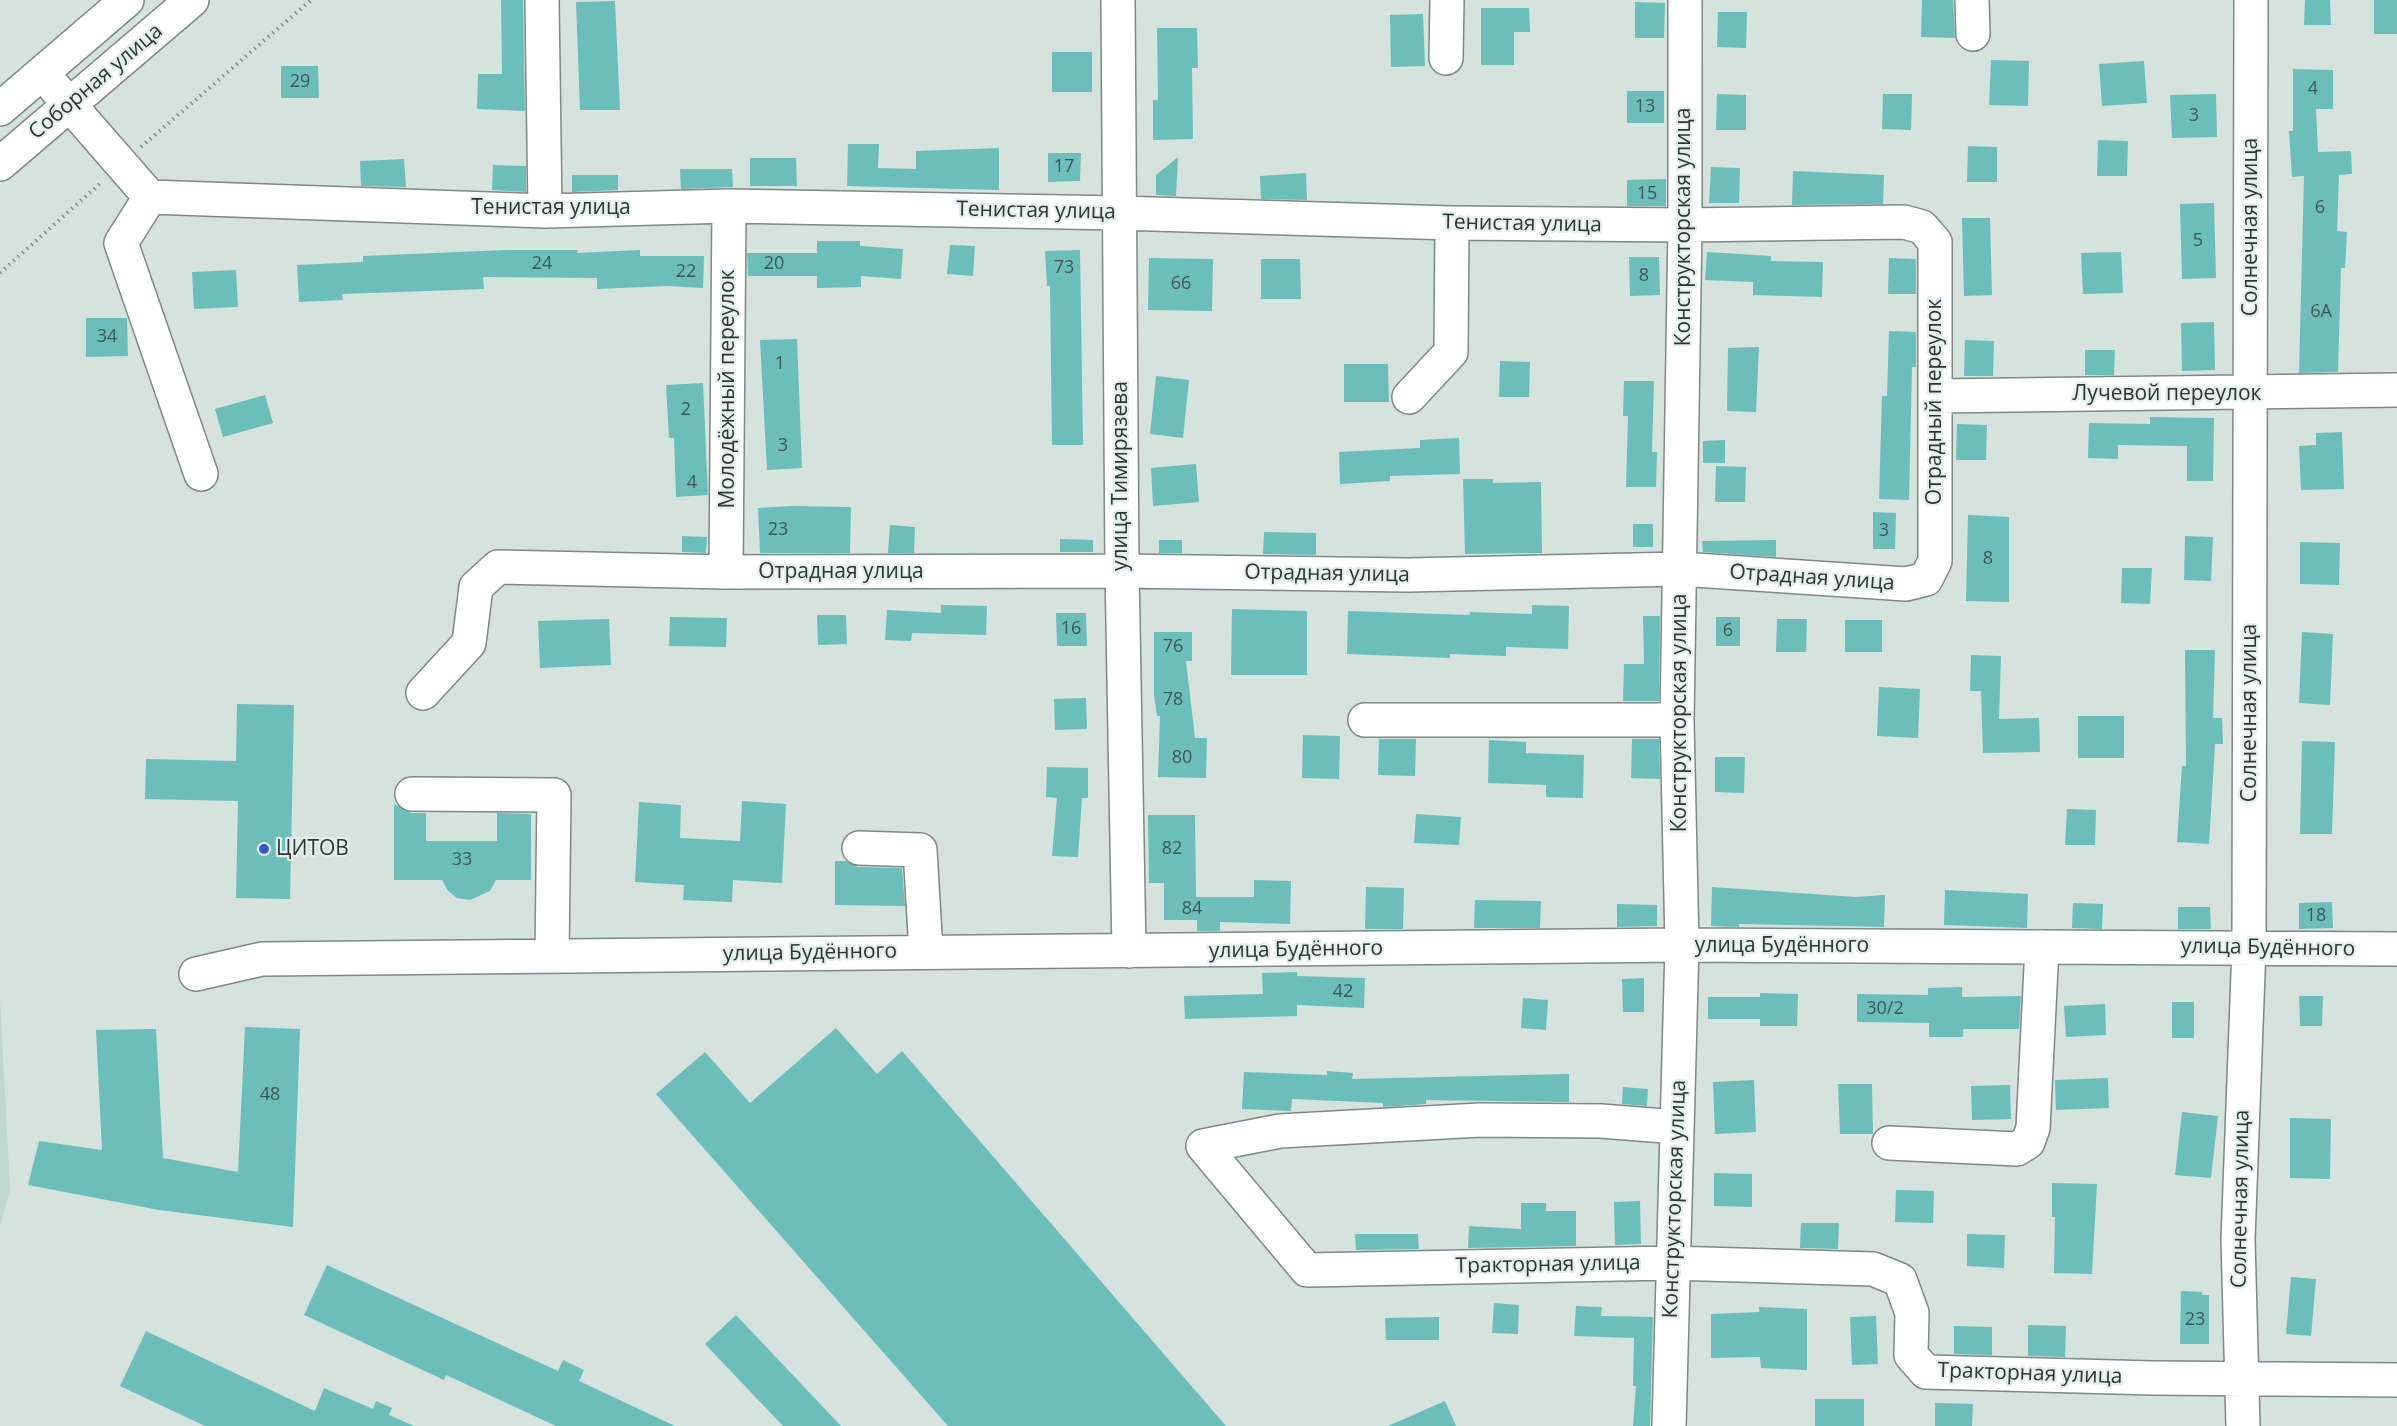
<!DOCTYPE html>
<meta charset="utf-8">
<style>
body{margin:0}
canvas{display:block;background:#d5e2dd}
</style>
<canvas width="2397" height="1426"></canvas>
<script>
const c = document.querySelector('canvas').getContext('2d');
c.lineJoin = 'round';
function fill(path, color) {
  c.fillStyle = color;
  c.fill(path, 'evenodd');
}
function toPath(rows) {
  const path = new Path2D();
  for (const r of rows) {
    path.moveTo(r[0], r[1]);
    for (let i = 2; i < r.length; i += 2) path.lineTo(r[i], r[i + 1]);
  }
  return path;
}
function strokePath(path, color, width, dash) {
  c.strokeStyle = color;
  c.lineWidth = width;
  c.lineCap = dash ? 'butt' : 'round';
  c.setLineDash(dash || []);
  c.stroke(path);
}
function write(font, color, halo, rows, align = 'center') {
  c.font = font + ' "Open Sans",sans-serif';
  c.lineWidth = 4.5;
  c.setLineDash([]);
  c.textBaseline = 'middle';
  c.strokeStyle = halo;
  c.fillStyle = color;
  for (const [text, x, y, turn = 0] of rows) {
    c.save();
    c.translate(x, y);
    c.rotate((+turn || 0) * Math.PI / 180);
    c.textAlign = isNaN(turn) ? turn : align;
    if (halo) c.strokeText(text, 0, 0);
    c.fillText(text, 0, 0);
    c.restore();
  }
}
const built = toPath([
 [0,997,10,1189,0,1227]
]);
const building = toPath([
 [501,0,523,0,525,111,477,109,478,74,502,74],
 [1922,0,1953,0,1955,38,1921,37],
 [2305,0,2330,0,2331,25,2304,25],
 [2374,0,2397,0,2397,34,2374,34],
 [615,1,620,110,580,110,576,2],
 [1635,2,1665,3,1664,38,1635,38],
 [1481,8,1529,8,1530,32,1514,32,1514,65,1481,65],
 [1718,12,1747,12,1746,48,1717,47],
 [1423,14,1425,66,1391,67,1390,15],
 [1157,28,1197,28,1198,68,1192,68,1193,139,1153,140,1153,100,1158,100],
 [1052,52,1092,52,1092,92,1052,92],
 [1991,60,2029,61,2028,106,1989,105],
 [2144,61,2147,103,2102,106,2099,64],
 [281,66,318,66,319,98,281,98],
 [2293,69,2333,70,2333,109,2316,109,2318,152,2351,151,2352,174,2339,175,2337,231,2347,232,2345,268,2341,268,2338,372,2299,373,2304,176,2292,177,2289,131,2293,131],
 [1627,91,1664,91,1664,123,1627,123],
 [1717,94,1746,95,1746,130,1716,130],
 [1883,94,1912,94,1911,130,1882,129],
 [2216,94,2217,137,2172,138,2170,95],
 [2098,140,2128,141,2127,176,2097,176],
 [848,144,879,144,878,168,916,169,916,151,999,148,999,190,847,186],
 [1968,146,1997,147,1997,182,1967,182],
 [1048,153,1081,153,1080,181,1048,182],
 [1178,157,1176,196,1156,195,1156,175],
 [750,158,796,158,797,186,750,186],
 [404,159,406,187,361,186,360,161],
 [493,165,526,166,526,192,492,190],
 [1711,167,1740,168,1739,203,1709,203],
 [680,169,732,169,733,187,681,189],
 [1793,171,1884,175,1883,204,1792,205],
 [1306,173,1307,200,1261,199,1260,176],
 [572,175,618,175,618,190,572,192],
 [1666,179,1666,206,1627,206,1627,180],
 [2214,203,2216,278,2182,279,2180,204],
 [1962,218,1990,218,1992,295,1964,296],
 [817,241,860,241,860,246,903,249,901,279,861,276,861,287,817,288,817,276,748,276,747,253,817,253],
 [950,245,975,246,973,276,947,274],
 [506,250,578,250,577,253,640,250,640,256,704,256,703,288,668,286,597,289,597,278,483,277,484,289,342,294,343,300,299,302,297,265,363,262,363,256],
 [1080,250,1083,445,1052,445,1050,286,1047,286,1045,251],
 [1707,252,1771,256,1771,261,1823,262,1822,297,1753,295,1753,282,1705,280],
 [2121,252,2123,293,2083,294,2081,253],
 [1629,257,1659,257,1660,295,1630,296],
 [1149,258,1213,259,1212,311,1148,310],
 [1889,258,1916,259,1916,294,1888,294],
 [1261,259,1300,259,1301,299,1261,299],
 [236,270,238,307,194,309,192,272],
 [86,318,127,318,128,356,86,357],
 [2214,322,2215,370,2182,371,2181,323],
 [1889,331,1916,332,1916,367,1912,367,1909,500,1879,499,1882,396,1887,396],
 [797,339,802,468,767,470,760,340],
 [1965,340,1994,341,1993,376,1964,376],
 [1759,347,1756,412,1727,411,1728,348],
 [2085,350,2115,350,2114,375,2085,375],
 [1500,361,1530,362,1529,397,1499,397],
 [1344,364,1388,364,1389,402,1344,402],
 [1156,376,1189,380,1183,438,1150,434],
 [1624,381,1654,381,1652,452,1657,452,1656,487,1626,487,1628,416,1623,416],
 [703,383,708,495,676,497,674,438,669,438,666,385],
 [265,395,273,423,223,437,215,409],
 [2150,417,2214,418,2213,481,2187,481,2187,446,2118,445,2118,459,2088,458,2089,423,2150,424],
 [1957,424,1987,425,1986,460,1956,460],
 [2342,432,2344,489,2301,490,2299,446,2316,445,2316,433],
 [1459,438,1460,474,1390,476,1390,481,1340,484,1339,452,1420,448,1420,440],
 [1725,440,1725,463,1703,463,1703,441],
 [1196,464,1199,502,1153,506,1151,468],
 [1716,466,1746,467,1745,502,1715,502],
 [1463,479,1493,479,1493,483,1541,482,1542,553,1465,554],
 [792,506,851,507,850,553,760,553,758,508],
 [1873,512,1896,513,1895,549,1873,549],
 [1968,515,2009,517,2009,602,1966,601],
 [1633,524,1653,524,1653,547,1633,547],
 [890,525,915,527,914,553,888,553],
 [1264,532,1316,533,1316,555,1263,554],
 [682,536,707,537,706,553,682,552],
 [2185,536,2213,537,2211,581,2184,580],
 [1060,539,1093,540,1093,552,1060,552],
 [1159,540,1182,540,1182,553,1159,553],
 [1776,540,1776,557,1703,552,1702,541],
 [2300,542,2340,543,2339,585,2300,584],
 [2122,568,2152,568,2150,604,2121,603],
 [941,605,987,606,986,635,912,633,911,641,885,640,887,610,941,613],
 [1532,605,1569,606,1568,649,1506,647,1506,656,1450,654,1450,658,1347,654,1348,611,1470,615,1470,612,1532,614],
 [1232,609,1307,611,1307,675,1231,675],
 [1056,613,1086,613,1087,646,1057,646],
 [817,615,846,615,847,644,818,645],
 [1643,616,1660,616,1659,701,1623,701,1624,664,1644,664],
 [670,617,727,618,726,647,669,646],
 [1716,617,1740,617,1740,646,1716,646],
 [609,619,611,665,540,668,538,621],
 [1777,619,1807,619,1806,652,1776,652],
 [1845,620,1882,620,1882,652,1845,652],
 [1154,632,1192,632,1192,661,1186,661,1195,738,1207,738,1206,778,1158,777,1160,716,1157,716,1154,695],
 [2302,632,2333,634,2330,705,2299,703],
 [2185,650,2215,650,2213,718,2222,718,2223,744,2215,744,2209,844,2177,842,2182,766,2186,766],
 [1971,655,2001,656,1999,719,2039,718,2040,752,1983,753,1981,691,1970,691],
 [1879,687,1920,689,1918,738,1877,736],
 [1086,698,1087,729,1055,730,1054,699],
 [237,704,294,705,290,899,236,898,238,801,145,799,146,759,236,761],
 [2078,716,2124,716,2124,758,2078,758],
 [1303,735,1340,736,1339,779,1302,778],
 [1379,739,1416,739,1415,776,1378,775],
 [1632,739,1659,739,1660,779,1631,778],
 [1489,740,1526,742,1526,753,1584,755,1583,798,1546,797,1546,785,1488,783],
 [2302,741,2335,742,2332,834,2300,834],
 [1715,757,1745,757,1744,793,1715,792],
 [1047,767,1088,768,1088,798,1082,798,1078,857,1052,856,1057,798,1046,797],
 [742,801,786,804,782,883,733,880,732,902,683,900,684,885,635,882,639,802,681,805,680,838,740,841],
 [394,804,411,813,426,813,426,841,497,841,497,813,531,814,531,880,496,880,490,891,470,900,457,898,448,891,442,880,394,880],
 [2067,809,2096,810,2095,845,2065,845],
 [1416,814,1461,817,1459,845,1414,843],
 [1148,815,1195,815,1196,897,1254,897,1254,880,1291,881,1290,924,1220,922,1220,931,1197,931,1197,920,1164,920,1164,883,1149,883],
 [835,861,846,861,858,867,902,868,905,906,835,905],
 [1366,887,1404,888,1403,929,1365,929],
 [1712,887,1855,897,1885,895,1884,927,1739,924,1739,927,1711,926],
 [1945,890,2028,894,2027,928,1944,925],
 [1475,900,1541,901,1540,928,1474,928],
 [2332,902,2333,928,2299,929,2299,903],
 [2073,903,2103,904,2102,929,2072,928],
 [1617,904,1657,905,1657,926,1617,927],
 [2178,907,2210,907,2211,929,2178,929],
 [1297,972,1297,976,1365,978,1364,1008,1297,1005,1297,1016,1185,1019,1184,996,1263,994,1262,973],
 [1644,978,1644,1012,1623,1012,1622,979],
 [1962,987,1962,997,2021,996,2019,1029,1963,1029,1963,1037,1929,1037,1929,1023,1857,1022,1857,994,1928,995,1928,988],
 [1760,993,1798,994,1797,1026,1760,1026,1760,1019,1708,1019,1708,997,1760,997],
 [2299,996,2323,996,2322,1026,2300,1026],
 [1523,998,1548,1000,1546,1030,1521,1028],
 [2172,1002,2194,1002,2194,1038,2172,1038],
 [2105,1004,2106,1035,2066,1037,2064,1006],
 [245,1027,300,1029,293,1227,159,1210,28,1185,39,1141,102,1150,96,1030,156,1029,163,1158,238,1172],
 [836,1028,877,1074,902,1051,1226,1426,948,1426,656,1094,705,1052,750,1103],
 [1327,1071,1353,1073,1352,1079,1569,1074,1569,1102,1426,1100,1426,1104,1383,1107,1383,1103,1292,1099,1291,1111,1242,1109,1244,1072,1327,1075],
 [2108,1078,2109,1108,2056,1110,2055,1080],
 [1754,1080,1756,1132,1715,1134,1713,1082],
 [1838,1084,1872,1084,1873,1134,1840,1134],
 [2010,1085,2011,1119,1972,1120,1971,1086],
 [1623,1087,1648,1089,1647,1106,1622,1104],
 [2182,1112,2218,1116,2211,1178,2175,1175],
 [2290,1118,2331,1119,2330,1179,2290,1178],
 [1714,1173,1752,1174,1752,1207,1714,1206],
 [2052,1183,2097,1184,2092,1274,2054,1273,2055,1217,2052,1217],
 [1896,1190,1934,1191,1933,1223,1895,1222],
 [1640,1201,1641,1244,1615,1245,1614,1202],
 [1521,1203,1546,1203,1546,1211,1576,1211,1576,1246,1468,1248,1469,1226,1521,1229],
 [1801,1223,1839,1223,1838,1249,1800,1248],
 [1355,1234,1418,1234,1419,1249,1356,1250],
 [1967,1234,2005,1235,2004,1268,1967,1266],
 [327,1265,558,1371,563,1360,584,1370,579,1381,675,1426,556,1426,446,1375,444,1380,304,1315],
 [2291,1277,2316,1279,2311,1336,2286,1334],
 [2181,1291,2202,1292,2202,1295,2209,1295,2209,1344,2180,1344],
 [1494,1303,1519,1305,1518,1334,1492,1333],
 [1576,1306,1602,1307,1601,1316,1653,1317,1650,1426,1633,1426,1636,1386,1633,1386,1634,1338,1574,1336],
 [1759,1307,1807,1309,1807,1370,1761,1368,1760,1357,1711,1358,1711,1314,1759,1312],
 [736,1315,841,1426,783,1426,705,1344],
 [1876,1316,1878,1364,1852,1365,1850,1317],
 [1439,1317,1439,1340,1386,1340,1385,1318],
 [2028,1325,2066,1326,2065,1357,2028,1356],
 [1954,1326,1992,1327,1992,1355,1954,1354],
 [146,1331,315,1411,324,1388,373,1409,376,1401,392,1408,389,1415,414,1426,205,1426,120,1386],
 [1815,1399,1864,1399,1864,1426,1815,1426],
 [1445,1401,1456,1426,1388,1426],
 [1935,1403,1973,1404,1972,1426,1935,1426]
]);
const path = toPath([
 [141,147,311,0],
 [0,273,102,182]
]);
const minor = toPath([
 [542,0,545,211],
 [1118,0,1122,571,1129,951],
 [1972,0,1973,34],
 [1446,58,1447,0],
 [55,88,150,197],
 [0,109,127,0],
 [0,164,192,0],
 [150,197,545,211,729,206,1119,213,1452,223,1685,225,1904,222,1922,227,1935,242,1935,561,1926,579,1906,584,1680,569,1408,575,1122,571,726,572,498,567,476,587,469,643,423,693],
 [150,197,121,243,201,474],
 [1936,396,2397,390],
 [1409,397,1451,352,1452,223],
 [726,572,729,206],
 [1365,720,1677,720],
 [412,794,554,795,552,956],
 [859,848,920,850,926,952],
 [196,974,262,959,1682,945,2397,949],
 [1677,1127,1601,1121,1480,1120,1280,1131,1203,1146,1307,1270,1671,1263,1873,1269,1900,1280,1912,1313,1911,1355,1926,1372,2153,1378,2397,1380],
 [1889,1143,2017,1149,2028,1142,2033,1128,2042,947],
 [1669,1426,1682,945,1677,720,1685,225,1685,0],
 [2243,1426,2238,1239,2249,947,2251,0]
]);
const markers = [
 [264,849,6,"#3858c9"]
];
const numberNames = [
 ["29",300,82],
 ["4",2313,89],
 ["13",1645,107],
 ["3",2194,116],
 ["17",1064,167],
 ["15",1647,194],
 ["6",2320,208],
 ["5",2198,241],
 ["24",542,264],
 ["20",774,264],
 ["73",1064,268],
 ["22",686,272],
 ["8",1644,276],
 ["66",1181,284],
 ["6А",2321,312],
 ["34",107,337],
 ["1",780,364],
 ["2",686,410],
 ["3",783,446],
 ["4",692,483],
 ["23",778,530],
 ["3",1884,531],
 ["8",1988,559],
 ["16",1071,629],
 ["6",1728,631],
 ["76",1173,647],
 ["78",1173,700],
 ["80",1182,758],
 ["82",1172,849],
 ["33",462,860],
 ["84",1192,909],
 ["18",2316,916],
 ["42",1343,992],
 ["30/2",1885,1009],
 ["48",270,1095],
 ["23",2195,1320]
];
const streetNames = [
 ["Соборная улица",96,82,-40],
 ["Тенистая улица",551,208],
 ["Тенистая улица",1036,211,1],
 ["Тенистая улица",1522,224,1],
 ["Конструкторская улица",1684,227,-90],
 ["Солнечная улица",2251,227,-90],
 ["Молодёжный переулок",728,389,-90],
 ["Лучевой переулок",2167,394],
 ["Отрадный переулок",1935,402,-90],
 ["улица Тимирязева",1121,476,-90],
 ["Отрадная улица",841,572],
 ["Отрадная улица",1327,574,1],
 ["Отрадная улица",1812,578,4],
 ["Конструкторская улица",1680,713,-90],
 ["Солнечная улица",2250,713,-90],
 ["улица Будённого",1782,946],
 ["улица Будённого",2268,948,1],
 ["улица Будённого",1296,950,-1],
 ["улица Будённого",810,953,-1],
 ["Конструкторская улица",1675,1199,-88],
 ["Солнечная улица",2241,1199,-89],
 ["Тракторная улица",1548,1265,-1],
 ["Тракторная улица",2030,1374,2]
];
const poiNames = [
 ["ЦИТОВ",276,849]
];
fill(built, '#c2d7cf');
fill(building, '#6cbeb9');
strokePath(minor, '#7d8984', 36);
strokePath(path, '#848d89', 4, [1.5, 4.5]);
strokePath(minor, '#fff', 33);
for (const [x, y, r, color] of markers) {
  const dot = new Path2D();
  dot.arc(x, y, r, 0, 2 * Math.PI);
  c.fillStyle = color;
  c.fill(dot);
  strokePath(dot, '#e2efea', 2);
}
write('18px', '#3f5754', null, numberNames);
write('21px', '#303533', '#e2efea', streetNames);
write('21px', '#303533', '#e2efea', poiNames, 'left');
</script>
